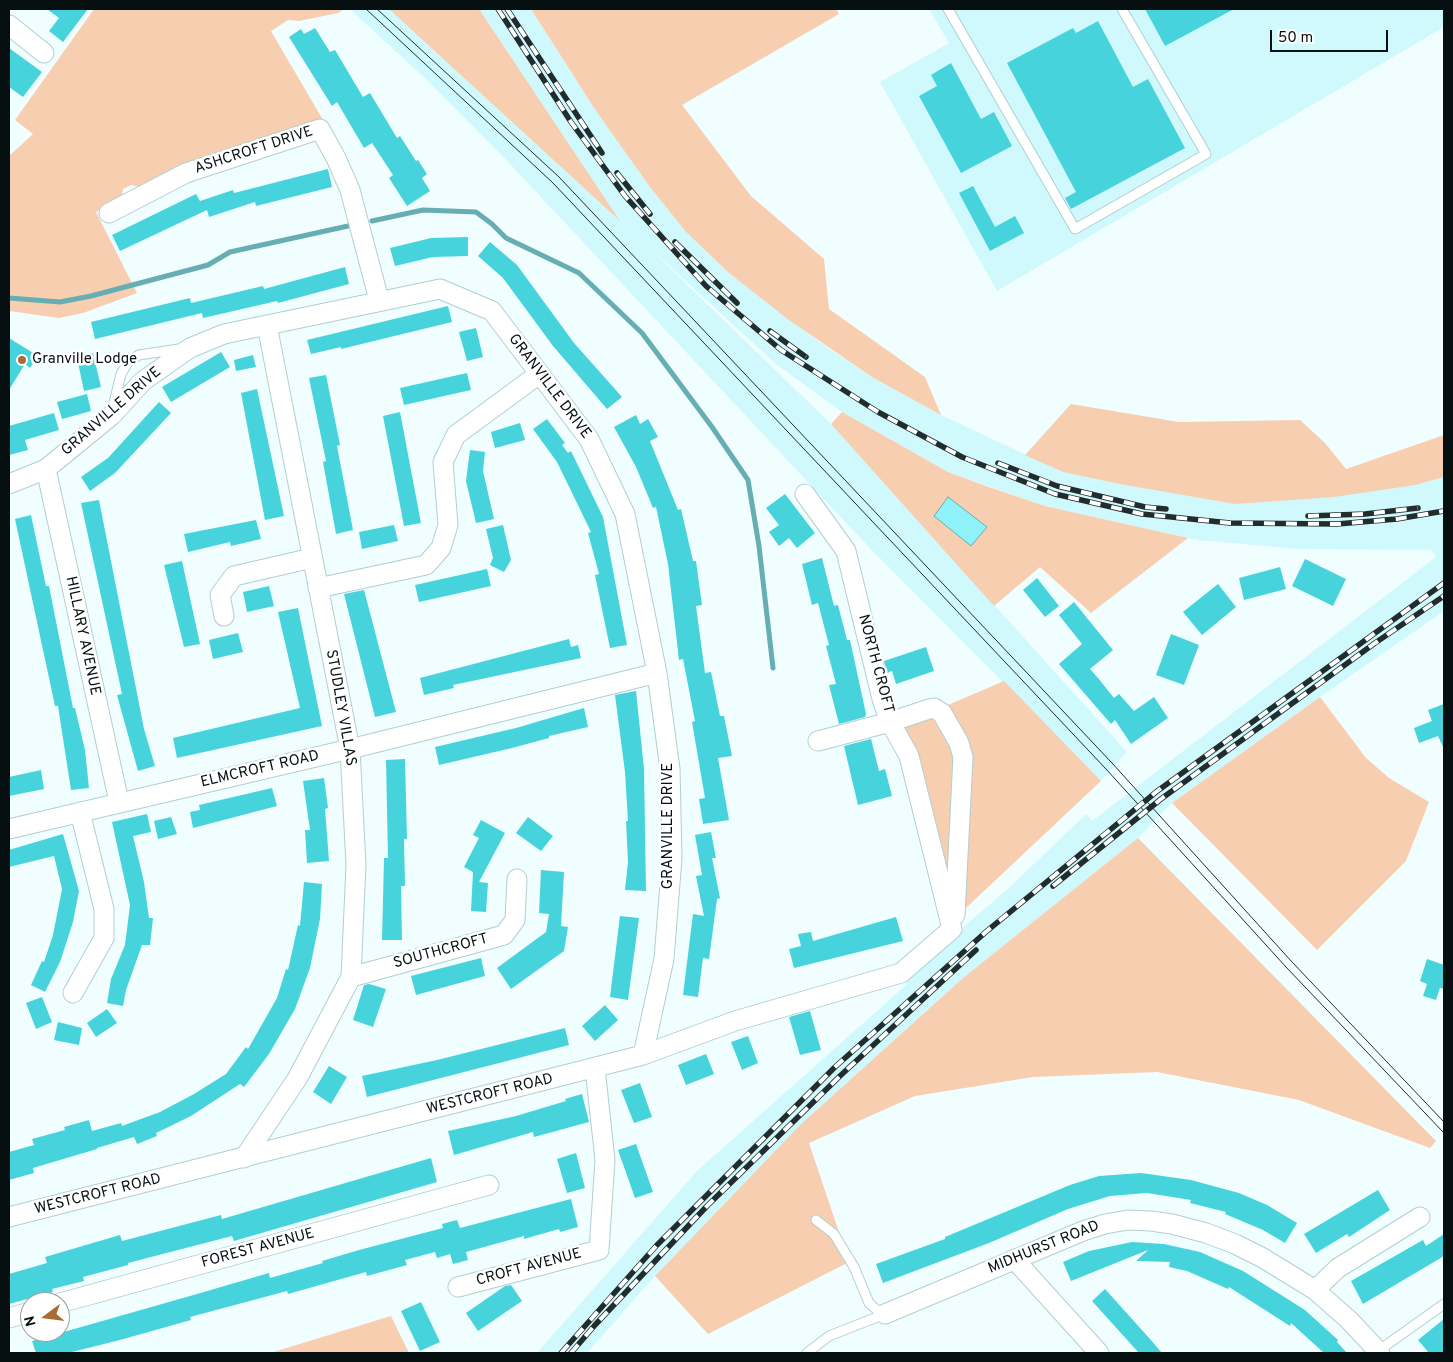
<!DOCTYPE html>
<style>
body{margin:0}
#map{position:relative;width:1453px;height:1362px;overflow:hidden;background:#f1feff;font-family:Overpass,sans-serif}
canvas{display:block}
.frame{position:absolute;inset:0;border:10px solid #061011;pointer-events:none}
.north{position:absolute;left:20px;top:1292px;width:50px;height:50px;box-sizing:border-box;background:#fff;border:1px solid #9b9fa0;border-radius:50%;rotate:255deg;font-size:14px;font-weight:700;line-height:20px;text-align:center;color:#061011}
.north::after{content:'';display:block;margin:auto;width:18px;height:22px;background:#ac6b35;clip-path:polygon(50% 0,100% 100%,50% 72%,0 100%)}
.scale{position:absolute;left:1270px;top:30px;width:118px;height:22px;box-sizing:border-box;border:2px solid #061011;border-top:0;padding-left:6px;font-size:15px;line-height:18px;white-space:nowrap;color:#061011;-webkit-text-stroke:4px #fff;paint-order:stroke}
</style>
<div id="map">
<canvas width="1453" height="1362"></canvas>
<div class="frame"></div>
<div class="north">N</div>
<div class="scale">50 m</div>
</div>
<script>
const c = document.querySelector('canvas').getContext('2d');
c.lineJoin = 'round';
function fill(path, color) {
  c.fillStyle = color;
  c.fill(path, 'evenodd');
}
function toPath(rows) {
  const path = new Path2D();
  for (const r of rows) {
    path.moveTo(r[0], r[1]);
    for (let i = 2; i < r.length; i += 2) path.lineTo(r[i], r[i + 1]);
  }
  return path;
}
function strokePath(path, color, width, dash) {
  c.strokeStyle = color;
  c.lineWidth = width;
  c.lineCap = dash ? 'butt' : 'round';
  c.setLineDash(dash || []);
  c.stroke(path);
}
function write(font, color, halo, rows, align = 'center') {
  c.font = font + ' Overpass,sans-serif';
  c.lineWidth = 5;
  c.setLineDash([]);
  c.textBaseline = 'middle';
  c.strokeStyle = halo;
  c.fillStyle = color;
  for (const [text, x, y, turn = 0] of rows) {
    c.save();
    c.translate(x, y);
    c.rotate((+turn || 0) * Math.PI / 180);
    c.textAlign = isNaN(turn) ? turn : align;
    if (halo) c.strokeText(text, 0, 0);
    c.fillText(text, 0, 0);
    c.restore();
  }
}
const built = toPath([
 [350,9,389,9,618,219,479,9,531,9,596,111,650,187,686,232,729,273,822,344,872,377,941,415,1063,472,1309,490,1444,435,1444,611,1320,697,1172,803,1138,838,963,978,800,1125,655,1276,587,1353,537,1353,697,1171,906,985,906,977,1011,886,1086,814,1092,821,1436,557,1431,550,1298,549,1197,540,1045,506,948,472,842,412,776,364,643,242,831,424,1127,752,1101,781,865,543,510,164,430,83],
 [929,9,1444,9,1444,27,997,291,880,82,949,43]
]);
const green = toPath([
 [94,9,344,9,338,13,299,21,288,20,271,31,323,120,235,149,139,187,131,185,123,189,122,197,96,212,137,293,83,313,59,318,9,311,9,156,33,134,15,120],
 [389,9,479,9,620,221,415,33],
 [531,9,836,9,839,14,682,105,751,196,824,259,829,309,925,377,941,415,872,377,789,320,729,273,686,232,650,187,596,111],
 [1071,404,1179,422,1300,420,1325,443,1346,469,1444,435,1444,477,1415,485,1334,497,1235,504,1120,484,1063,472,1025,455],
 [842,412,948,472,986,486,1045,506,1188,538,1091,613,1040,567,994,606,831,424],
 [1004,681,1101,781,967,907,953,915,899,726],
 [1320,697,1366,758,1389,778,1429,802,1406,861,1317,950,1172,803],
 [1138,838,1436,1141,1430,1148,1299,1100,1157,1072,1033,1077,915,1096,809,1143,849,1262,708,1334,655,1276,800,1125,963,978],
 [391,1316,409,1353,270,1353]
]);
const water = toPath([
 [948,497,987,527,971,546,934,516,948,497]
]);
const stream = toPath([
 [372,221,423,210,476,212,492,224,506,238,579,273,642,333,712,427,748,480,759,546,773,668],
 [9,298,60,302,91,296,208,265,230,252,348,226]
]);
const building = toPath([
 [47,9,88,9,63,42,49,31,59,18],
 [1145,9,1234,9,1165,46],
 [1098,21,1133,87,1148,79,1185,148,1071,209,1065,198,1076,192,1007,63,1073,28,1076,33],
 [315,28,330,52,335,50,363,97,370,93,397,138,400,136,416,161,418,160,427,174,422,178,430,191,407,206,389,178,393,175,372,143,364,148,337,102,332,106,289,37,301,29,304,34],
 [9,48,42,72,23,97,9,87],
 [951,63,981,119,994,112,1012,146,961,173,919,96,937,86,931,75],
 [328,169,332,187,256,206,255,202,209,217,207,210,120,251,112,235,196,194,200,201,233,190,234,193],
 [973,186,995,227,1015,216,1024,233,990,251,959,193],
 [468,237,468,256,433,257,395,266,390,248,431,238],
 [490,242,517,265,574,343,622,397,607,409,553,346,503,278,478,256],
 [345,267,349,284,278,303,277,301,203,318,202,313,95,339,91,322,190,298,191,303,263,286,264,289],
 [448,306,452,322,341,349,341,347,311,354,307,340],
 [476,328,483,357,467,361,459,332],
 [9,338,38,356,30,368,25,364,9,390],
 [221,352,230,367,171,402,162,387],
 [93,353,101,387,84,391,77,358],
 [253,355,256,367,236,371,234,360],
 [467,373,471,390,404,405,400,388],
 [326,375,340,445,337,446,353,530,336,534,323,462,326,461,309,378],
 [257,389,284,516,265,520,241,393],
 [87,394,91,411,62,419,57,402],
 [159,402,171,413,115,473,90,491,81,477,108,458],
 [400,412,421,523,404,526,383,416],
 [54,413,59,430,25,440,28,450,9,455,9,426],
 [636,415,640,424,648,419,658,437,650,441,678,510,681,509,693,561,696,561,702,605,696,606,705,673,711,672,720,716,724,716,732,756,718,758,729,820,703,824,699,799,705,798,692,722,695,721,683,659,679,660,668,564,656,507,653,508,636,467,614,427],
 [547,419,565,443,562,445,568,453,571,451,603,517,627,645,610,648,595,575,599,574,588,533,591,532,557,462,533,429],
 [520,423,525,440,495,448,491,432],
 [470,450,485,452,483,471,494,519,476,523,466,481],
 [785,494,815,533,797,548,789,538,779,546,769,532,779,525,766,508],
 [99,500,144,729,155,766,138,771,117,695,122,694,81,503],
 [31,515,46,586,49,586,73,708,75,708,85,750,89,788,71,790,58,706,55,706,15,519],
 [256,520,261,539,231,546,230,542,188,552,184,534],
 [394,525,398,541,362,549,359,532],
 [503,525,511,560,504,572,490,565,493,558,486,529],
 [822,558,834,606,838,605,847,640,850,640,866,714,865,717,839,724,829,685,836,684,826,646,829,645,818,603,812,605,802,564],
 [1305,559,1346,579,1333,606,1292,586],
 [182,561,200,644,184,647,164,565],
 [1280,567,1286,589,1244,600,1239,578],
 [487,569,491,586,419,602,415,585],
 [1037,578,1059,606,1045,617,1023,590],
 [1218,584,1236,607,1202,635,1183,612],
 [269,586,274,606,247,612,243,592],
 [364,590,396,712,375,717,344,594],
 [1074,602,1113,650,1090,669,1098,678,1114,698,1119,694,1134,711,1154,697,1168,718,1131,744,1115,720,1111,724,1059,664,1082,644,1059,615],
 [298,608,322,726,177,758,173,738,300,708,278,612],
 [238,633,243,652,213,659,209,640],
 [1171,634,1199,645,1184,685,1156,675],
 [569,639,571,647,578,645,581,658,453,685,454,688,424,695,420,678],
 [926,647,934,671,896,684,892,671,887,673,884,661],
 [636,691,644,769,646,891,625,890,628,862,626,821,628,821,625,772,615,695],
 [1444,704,1444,749,1438,736,1419,743,1414,728,1432,721,1428,710],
 [584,708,588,727,549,736,549,738,512,748,439,765,435,747,516,728],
 [871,739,879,771,885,769,892,796,858,805,844,746],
 [405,759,407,839,404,839,405,886,401,886,402,940,382,940,384,858,388,858,386,760],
 [41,770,44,789,9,796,9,777],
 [324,778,328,808,325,809,329,861,307,863,305,830,310,830,303,781],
 [272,788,277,806,193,828,190,812,200,810,199,805],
 [147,814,151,832,133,836,144,882,149,918,153,918,150,945,142,945,126,990,123,1006,107,1003,111,979,125,945,130,905,112,822],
 [171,817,177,834,158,839,154,821],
 [528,817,553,836,541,851,516,833],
 [481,820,505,833,479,882,488,883,486,912,471,911,473,872,464,867,479,838,473,835],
 [711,832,716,858,712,858,720,898,717,899,709,959,703,958,698,997,683,995,693,914,704,916,696,876,702,875,695,835],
 [63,834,79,891,73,922,60,962,45,992,31,985,42,961,44,962,53,935,62,889,54,856,9,867,9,850],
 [541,870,564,872,561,926,568,927,564,951,511,989,497,968,546,932,549,914,539,913],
 [304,882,322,884,320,919,310,968,295,1009,269,1054,244,1087,240,1084,191,1116,156,1133,157,1136,137,1144,134,1137,97,1148,97,1149,33,1168,34,1173,9,1180,9,1152,34,1145,32,1139,65,1130,64,1127,89,1120,92,1131,121,1123,122,1126,160,1112,194,1094,226,1074,246,1047,248,1049,277,998,286,969,288,970,298,925,300,926],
 [620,916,639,918,628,1000,610,997],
 [896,917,903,941,794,968,789,949,801,946,798,934,811,932,813,941],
 [481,958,485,976,416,995,411,976],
 [1427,959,1444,965,1444,989,1440,988,1436,1000,1423,996,1427,984,1420,981],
 [369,984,386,989,373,1027,353,1020,364,985],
 [42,997,52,1022,36,1029,26,1003],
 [605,1005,618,1020,595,1041,582,1026],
 [107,1009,117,1023,96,1037,87,1023],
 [810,1011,821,1050,800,1055,789,1017],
 [58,1022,82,1028,79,1045,54,1040],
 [565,1028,569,1045,367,1097,362,1076,437,1060],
 [748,1036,758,1063,742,1070,731,1042],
 [706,1054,714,1074,686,1085,678,1065],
 [329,1066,347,1077,331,1104,313,1092],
 [640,1083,652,1117,634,1123,621,1090],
 [582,1094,589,1122,534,1137,533,1132,454,1155,448,1131,516,1116,566,1101,565,1099],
 [636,1144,653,1192,635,1198,618,1150],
 [576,1153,585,1188,567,1193,557,1159],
 [431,1158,437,1182,234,1241,232,1236,128,1263,128,1265,83,1277,84,1281,52,1289,53,1292,9,1304,9,1274,47,1263,45,1257,120,1235,122,1241,221,1215,222,1219],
 [1141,1173,1191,1180,1239,1193,1267,1205,1297,1223,1285,1243,1263,1230,1225,1214,1226,1212,1190,1203,1191,1200,1147,1193,1110,1196,1068,1209,989,1243,883,1283,876,1264,945,1239,945,1237,1070,1185,1099,1176],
 [1378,1190,1390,1210,1349,1237,1347,1234,1316,1253,1304,1234],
 [571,1199,578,1227,560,1232,559,1229,524,1239,524,1236,466,1252,468,1260,453,1264,450,1254,437,1258,435,1252,405,1260,407,1265,367,1276,366,1272,288,1294,287,1291,190,1317,191,1320,120,1340,68,1353,36,1353,32,1341,197,1294,269,1273,270,1278,323,1263,322,1261,359,1250,443,1228,442,1224,457,1220,460,1228],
 [1444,1234,1444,1256,1363,1304,1351,1281,1423,1240,1426,1246],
 [1132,1242,1164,1244,1200,1252,1243,1271,1305,1310,1338,1340,1337,1342,1347,1353,1324,1353,1291,1323,1290,1326,1229,1287,1228,1289,1187,1271,1169,1267,1170,1262,1136,1261,1148,1250,1071,1281,1063,1262,1089,1251],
 [511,1285,522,1301,478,1331,466,1313,505,1286],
 [1105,1289,1150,1339,1162,1353,1139,1353,1092,1301],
 [421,1302,440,1342,420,1351,401,1311],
 [1444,1319,1444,1353,1429,1353,1418,1340]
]);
const lane = toPath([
 [948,9,1075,229,1206,154,1122,9],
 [113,407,121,374,128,362,139,355,179,349],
 [816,1220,834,1234,854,1267,869,1303,879,1312,885,1314],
 [1378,1351,1444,1304],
 [807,1353,829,1336,885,1314]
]);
const street = toPath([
 [9,25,44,53],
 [109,213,186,173,320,129,336,158,350,190,379,300],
 [46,469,119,802],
 [9,484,46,469,112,415,143,381,190,348,224,334,440,289,492,311,589,439,625,514,657,673,670,769,672,858,664,959,643,1055],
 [805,494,846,551,882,699,890,722,909,756,952,929],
 [318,588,426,565,441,548,448,525,443,462,456,435,539,374],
 [224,616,220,595,234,576,312,558],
 [818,741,890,722,929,709,934,708,942,713,959,743,963,757,955,915],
 [9,829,350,749,657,673],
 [351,977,504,935,515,920,517,879],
 [73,993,104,938,104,909,80,812],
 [244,1158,297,1079,351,977,356,865,350,749,267,325],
 [9,1217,643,1055,735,1021,901,973,952,929],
 [1014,1259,1099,1353],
 [458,1287,599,1250,605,1160,595,1068],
 [1315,1290,1338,1268,1420,1217],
 [60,1303,489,1185],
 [885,1314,1083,1231,1105,1224,1128,1220,1151,1221,1172,1224,1206,1233,1235,1244,1263,1258,1315,1290,1349,1320,1380,1353],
 [9,1318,30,1312]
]);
const tram = toPath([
 [366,9,553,183,1106,769,1286,967,1444,1133],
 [377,9,559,177,1112,763,1292,962,1444,1122]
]);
const rail = toPath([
 [498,9,571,122,625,196,706,286,781,350,878,412,962,457,1055,494,1142,514,1230,523,1337,524,1397,519,1444,511],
 [507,9,602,153],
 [617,173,650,214],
 [675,242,737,303],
 [770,331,806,357],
 [998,463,1057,486,1145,507,1166,509],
 [1308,516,1365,514,1418,508],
 [1053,886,1161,799,1375,643,1444,596],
 [561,1353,657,1245,835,1067,988,930,1156,792,1444,583],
 [571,1353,595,1325,707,1206,841,1075,976,950]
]);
const markers = [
 [22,360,5,"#ac6b35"]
];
const streetNames = [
 ["ASHCROFT DRIVE",254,151,-18],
 ["GRANVILLE DRIVE",549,387,53],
 ["GRANVILLE DRIVE",112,412,-41],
 ["HILLARY AVENUE",82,636,78],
 ["NORTH CROFT",875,664,75],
 ["STUDLEY VILLAS",340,708,80],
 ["ELMCROFT ROAD",260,770,-13],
 ["GRANVILLE DRIVE",669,826,-90],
 ["SOUTHCROFT",441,952,-15],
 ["WESTCROFT ROAD",490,1095,-14],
 ["WESTCROFT ROAD",98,1195,-14],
 ["MIDHURST ROAD",1044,1248,-22],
 ["FOREST AVENUE",258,1249,-15],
 ["CROFT AVENUE",529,1268,-15]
];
const poiNames = [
 ["Granville Lodge",32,360]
];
fill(built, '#cff9fc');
fill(green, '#f8ceb0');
fill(water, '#8ff2f9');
strokePath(water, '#66aeb3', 1);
strokePath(stream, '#66aeb3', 5);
fill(building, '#47d3dc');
strokePath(lane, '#b0cfd1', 11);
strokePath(street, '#b0cfd1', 21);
strokePath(lane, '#fff', 9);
strokePath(street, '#fff', 19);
strokePath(tram, '#212c2d', 1);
strokePath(rail, '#212c2d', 5.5);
strokePath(rail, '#fff', 4, [11]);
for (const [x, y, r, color] of markers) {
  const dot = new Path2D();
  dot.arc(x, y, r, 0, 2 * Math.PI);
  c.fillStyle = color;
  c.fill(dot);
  strokePath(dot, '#fff', 2);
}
write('15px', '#061011', '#fff', streetNames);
write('15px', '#061011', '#fff', poiNames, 'left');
</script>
